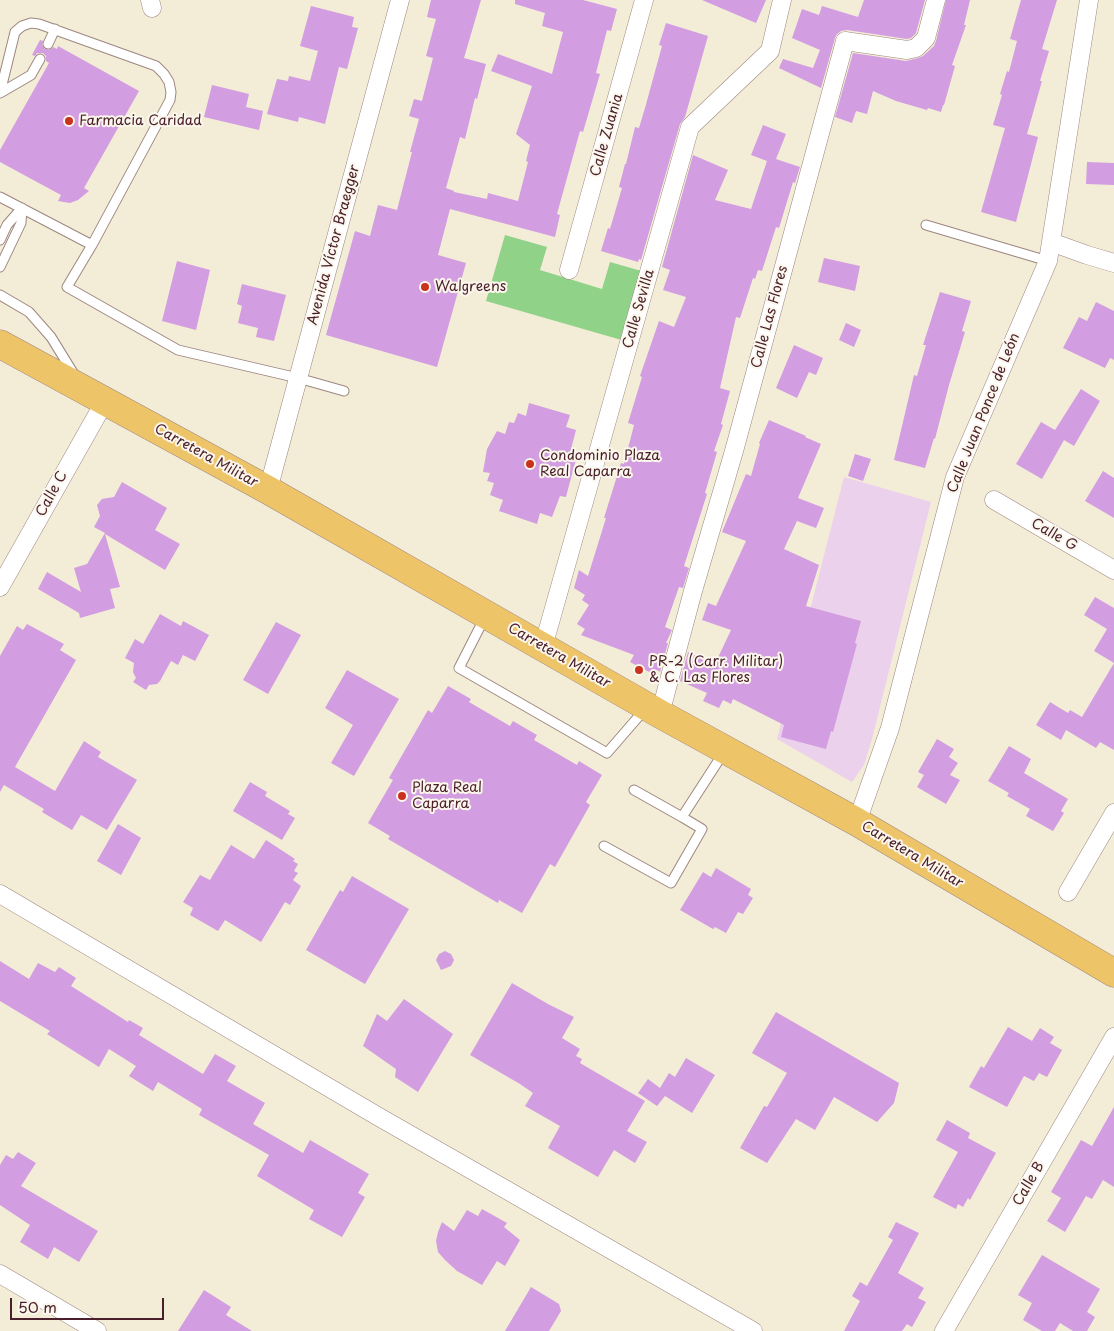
<!DOCTYPE html>
<meta charset="utf-8">
<style>
body{margin:0}
#map{position:relative;width:1114px;height:1331px;overflow:hidden;background:#f3edd7;font-family:"Playpen Sans",sans-serif}
canvas{display:block}
.scale{position:absolute;left:10px;top:1298px;width:154px;height:22px;box-sizing:border-box;border:2px solid #4a1f2b;border-top:0;padding-left:6px;font-size:15px;line-height:18px;white-space:nowrap;color:#4a1f2b;-webkit-text-stroke:4px #fbf7ec;paint-order:stroke}
</style>
<div id="map">
<canvas width="1114" height="1331"></canvas>
<div class="scale">50 m</div>
</div>
<script>
const c = document.querySelector('canvas').getContext('2d');
c.lineJoin = 'round';
function fill(path, color) {
  c.fillStyle = color;
  c.fill(path, 'evenodd');
}
function toPath(rows) {
  const path = new Path2D();
  for (const r of rows) {
    path.moveTo(r[0], r[1]);
    for (let i = 2; i < r.length; i += 2) path.lineTo(r[i], r[i + 1]);
  }
  return path;
}
function strokePath(path, color, width, dash) {
  c.strokeStyle = color;
  c.lineWidth = width;
  c.lineCap = dash ? 'butt' : 'round';
  c.setLineDash(dash || []);
  c.stroke(path);
}
function write(font, color, halo, rows, align = 'center') {
  c.font = font + ' "Playpen Sans",sans-serif';
  c.lineWidth = 4;
  c.setLineDash([]);
  c.textBaseline = 'middle';
  c.strokeStyle = halo;
  c.fillStyle = color;
  for (const [text, x, y, turn = 0] of rows) {
    c.save();
    c.translate(x, y);
    c.rotate((+turn || 0) * Math.PI / 180);
    c.textAlign = isNaN(turn) ? turn : align;
    if (halo) c.strokeText(text, 0, 0);
    c.fillText(text, 0, 0);
    c.restore();
  }
}
const built = toPath([
 [844,477,931,502,872,739,864,765,852,782,777,739]
]);
const green = toPath([
 [505,235,547,247,540,270,602,289,610,262,645,272,625,341,486,301]
]);
const building = toPath([
 [431,0,481,0,464,58,486,64,477,99,475,98,465,139,460,137,446,188,454,191,454,192,487,199,488,193,518,201,528,162,526,161,530,145,516,134,532,86,491,71,498,54,552,74,563,32,542,26,545,13,515,4,515,0,583,0,617,9,611,31,607,30,596,73,600,74,583,132,580,131,557,214,560,215,555,237,450,209,438,255,466,263,437,367,326,335,355,231,370,236,378,205,397,210,412,152,410,152,419,119,409,116,414,99,422,101,433,58,426,56,436,19,427,17],
 [702,0,766,0,756,23],
 [864,0,925,0,916,33,911,38,907,39,847,30,841,31,837,34,835,38,821,88,779,68,783,59,813,68,820,50,792,38,802,9,819,15,822,6,858,17],
 [946,0,970,0,964,25,966,25,952,65,955,66,944,105,943,105,941,112,928,108,927,110,896,101,873,91,867,114,856,111,852,123,835,117,853,53,906,61,918,58,923,56,934,46,936,41],
 [1021,0,1057,0,1042,49,1049,51,1040,81,1042,81,1027,134,1038,137,1016,222,981,212,1005,128,993,125,1002,95,1000,94,1007,71,1009,72,1017,41,1010,39],
 [311,6,354,17,352,27,358,28,347,69,339,67,325,124,299,117,298,122,267,114,277,79,288,81,289,76,310,81,318,51,300,46],
 [666,23,708,36,685,117,680,124,641,260,639,259,638,262,601,251,608,228,610,229,622,188,619,187,625,164,626,164,635,127,639,128,645,108,662,46,659,45],
 [40,40,43,41,42,45,45,49,49,50,53,47,57,49,58,46,139,91,84,188,89,191,78,200,70,203,58,201,61,195,0,162,0,150,49,63,46,61,46,56,43,53,37,53,35,56,32,55],
 [212,85,249,94,246,107,263,111,259,130,204,117],
 [763,125,786,134,776,159,800,167,795,183,793,182,779,228,776,227,762,271,758,270,755,279,753,278,740,318,736,317,720,388,730,391,721,424,723,425,714,451,717,452,705,493,707,494,684,566,689,568,683,588,679,587,665,627,672,630,666,643,668,643,660,672,657,670,655,675,630,662,634,655,581,635,585,629,577,624,589,605,582,600,585,595,574,588,579,570,588,576,606,518,604,518,621,463,624,464,634,425,628,423,642,377,640,376,659,321,674,327,686,297,663,290,670,270,662,267,693,155,728,170,715,200,751,209,767,161,751,155],
 [1087,162,1114,163,1114,185,1086,184],
 [824,258,860,266,855,291,818,282],
 [177,261,210,270,196,330,162,321],
 [242,284,286,295,274,341,256,337,258,328,238,323,242,306,237,304],
 [940,292,971,301,962,331,965,332,949,385,935,439,934,438,925,468,894,460,914,375,917,376,926,345,923,345],
 [1096,302,1114,311,1114,360,1110,358,1105,368,1063,348,1079,317,1087,321],
 [846,323,861,330,854,347,839,340],
 [794,345,823,358,816,375,809,372,797,398,776,388],
 [1081,389,1100,401,1074,446,1064,440,1042,479,1016,464,1041,422,1055,430],
 [529,403,570,415,566,427,576,430,570,453,577,455,566,497,560,496,552,517,540,513,537,524,499,511,503,500,490,495,494,483,487,481,490,473,483,472,487,449,497,431,505,434,509,422,514,423,518,413,526,416],
 [769,420,806,436,805,437,821,444,798,498,824,508,816,528,797,521,784,549,819,565,806,606,861,621,855,643,857,644,833,732,831,731,826,749,781,737,784,725,733,699,731,704,723,700,719,708,703,701,707,693,680,681,688,652,715,664,731,630,702,620,708,603,716,606,746,541,722,532,746,474,751,476,760,444,759,443],
 [855,454,871,459,863,481,848,476],
 [1103,471,1114,478,1114,518,1085,501],
 [122,482,167,508,155,530,180,544,165,570,105,534,120,587,110,589,115,608,80,618,79,613,38,589,47,572,81,592,74,568,87,564,105,533,94,527,100,516,97,505,102,499,114,497],
 [1095,597,1114,608,1114,750,1100,742,1096,748,1066,730,1061,740,1036,725,1050,702,1068,713,1070,710,1082,717,1114,663,1094,651,1107,629,1084,615],
 [160,614,181,626,183,621,209,635,195,661,183,655,178,665,171,661,160,681,157,684,149,685,146,690,133,682,136,678,133,672,134,663,125,658,135,639,143,644],
 [276,622,301,635,268,694,243,680],
 [27,624,64,644,60,650,76,660,15,767,55,791,84,741,101,752,98,757,137,780,107,830,81,815,72,830,42,812,44,809,4,785,0,792,0,656,17,626,23,630],
 [347,670,399,699,354,776,331,763,353,725,325,708],
 [448,686,471,699,469,702,510,726,513,721,537,735,534,740,577,765,579,761,602,775,586,802,590,805,555,867,550,864,522,913,499,900,498,903,388,839,390,836,368,823,393,780,389,778,428,710,432,713],
 [937,739,954,749,949,757,958,763,950,775,960,780,946,804,917,787,924,775,918,772],
 [1009,746,1031,759,1024,773,1068,799,1061,811,1064,813,1053,831,1026,816,1030,809,1007,796,1009,793,988,781],
 [250,782,267,792,265,796,290,811,288,814,295,818,282,840,233,811],
 [118,824,141,838,121,875,97,861],
 [266,840,295,859,293,861,298,864,294,871,298,873,293,880,301,886,290,905,285,902,261,942,225,920,218,931,190,915,193,908,183,902,200,875,210,880,231,845,254,859],
 [716,868,751,889,748,895,753,898,743,914,738,912,726,933,715,927,713,929,680,910,703,872,711,877],
 [352,876,409,909,365,984,306,950,340,890,343,892],
 [445,951,451,954,454,960,451,966,441,970,436,960,439,954],
 [0,961,29,979,38,963,55,972,59,967,76,978,71,986,128,1022,129,1020,143,1028,139,1035,203,1074,215,1054,236,1066,227,1081,265,1103,253,1124,303,1153,310,1140,369,1174,358,1193,365,1197,342,1237,309,1219,314,1210,257,1176,269,1155,199,1115,202,1109,158,1082,153,1091,129,1076,136,1066,109,1049,99,1067,47,1034,50,1031,0,1001],
 [512,983,548,1004,574,1017,562,1038,580,1049,576,1056,582,1059,580,1063,645,1101,627,1131,647,1142,635,1163,614,1150,598,1177,548,1148,560,1126,525,1106,533,1093,520,1084,470,1055],
 [404,999,453,1034,418,1092,395,1077,396,1069,363,1046,377,1014,387,1021],
 [776,1012,899,1083,894,1103,877,1122,834,1097,815,1130,796,1119,767,1163,740,1148,764,1106,767,1107,787,1073,752,1053],
 [1008,1027,1032,1041,1040,1028,1054,1037,1050,1043,1062,1050,1047,1077,1039,1073,1034,1081,1024,1076,1007,1107,969,1087,981,1066,984,1068],
 [686,1058,715,1075,692,1113,665,1096,657,1106,638,1093,648,1079,660,1088,669,1073,675,1077],
 [1114,1107,1114,1187,1103,1180,1092,1199,1086,1196,1065,1232,1047,1221,1061,1198,1051,1192,1081,1140,1092,1146],
 [947,1120,970,1133,968,1138,996,1153,970,1200,968,1198,963,1207,958,1204,956,1209,933,1197,958,1152,936,1140],
 [18,1152,36,1163,21,1186,98,1231,79,1262,54,1247,48,1259,20,1242,30,1225,0,1205,0,1165,6,1155,13,1159],
 [482,1209,507,1223,504,1227,520,1240,505,1266,497,1261,482,1285,457,1271,445,1260,438,1252,436,1241,438,1232,442,1222,454,1231,467,1210,478,1216],
 [896,1222,919,1233,898,1273,924,1288,918,1298,926,1302,912,1327,907,1324,902,1331,844,1331,860,1301,852,1296,860,1282,867,1286,893,1240,888,1237],
 [1042,1255,1100,1289,1087,1312,1095,1317,1087,1331,1073,1331,1060,1323,1055,1331,1042,1331,1023,1320,1032,1303,1018,1295],
 [531,1287,559,1304,561,1311,549,1331,505,1331],
 [204,1290,231,1307,226,1315,252,1331,178,1331]
]);
const service = toPath([
 [48,44,55,29],
 [0,93,15,32,22,26,31,23,39,24,156,66,164,74,169,82,171,92,170,100,92,245],
 [0,93,31,75,40,59],
 [0,197,92,245,67,287,178,350,298,378,344,391],
 [926,225,1048,261],
 [0,240,7,225,22,208],
 [0,267,21,223,22,208],
 [0,295,29,312,51,337,75,376],
 [485,617,459,668,607,753,646,708],
 [634,790,682,817],
 [604,846,671,883,702,829,682,817,724,752]
]);
const minor = toPath([
 [150,0,152,8],
 [1051,242,1087,255,1114,263],
 [569,270,644,0],
 [268,490,400,0],
 [994,500,1114,570],
 [0,587,105,401],
 [543,647,690,127,770,51,782,0],
 [660,714,693,591,734,451,845,41,907,50,916,48,926,38,936,0],
 [857,822,890,728,955,477,1048,261,1089,0],
 [1068,892,1114,813],
 [0,894,379,1117,753,1331],
 [0,1274,97,1331],
 [944,1331,1114,1037]
]);
const primary = toPath([
 [0,344,268,490,660,714,857,822,1114,973]
]);
const markers = [
 [69,121,5,"#c8321e"],
 [425,287,5,"#c8321e"],
 [530,464,5,"#c8321e"],
 [639,670,5,"#c8321e"],
 [402,796,5,"#c8321e"]
];
const poiNames = [
 ["Farmacia Caridad",79,121],
 ["Walgreens",435,287],
 ["Condominio Plaza",540,456],
 ["Real Caparra",540,472],
 ["PR-2 (Carr. Militar)",649,662],
 ["& C. Las Flores",649,678],
 ["Plaza Real",412,788],
 ["Caparra",412,804]
];
const streetNames = [
 ["Calle Zuania",607,135,-74],
 ["Avenida Víctor Braegger",334,245,-75],
 ["Calle Sevilla",639,309,-74],
 ["Calle Las Flores",770,317,-75],
 ["Calle Juan Ponce de León",984,413,-68],
 ["Carretera Militar",206,456,29],
 ["Calle C",52,494,-61],
 ["Calle G",1054,535,30],
 ["Carretera Militar",559,656,30],
 ["Carretera Militar",912,855,31],
 ["Calle B",1029,1184,-60]
];
fill(built, '#ebd1eb');
fill(green, '#91d289');
fill(building, '#d29de1');
strokePath(service, '#9e8681', 11);
strokePath(minor, '#9e8681', 19);
strokePath(primary, '#9e8681', 29);
strokePath(service, '#fff', 9);
strokePath(minor, '#fff', 18);
strokePath(primary, '#eec469', 28);
for (const [x, y, r, color] of markers) {
  const dot = new Path2D();
  dot.arc(x, y, r, 0, 2 * Math.PI);
  c.fillStyle = color;
  c.fill(dot);
  strokePath(dot, '#fbf7ec', 2);
}
write('14px', '#4a1f2b', '#fbf7ec', poiNames, 'left');
write('14px', '#4a1f2b', '#fbf7ec', streetNames);
</script>
